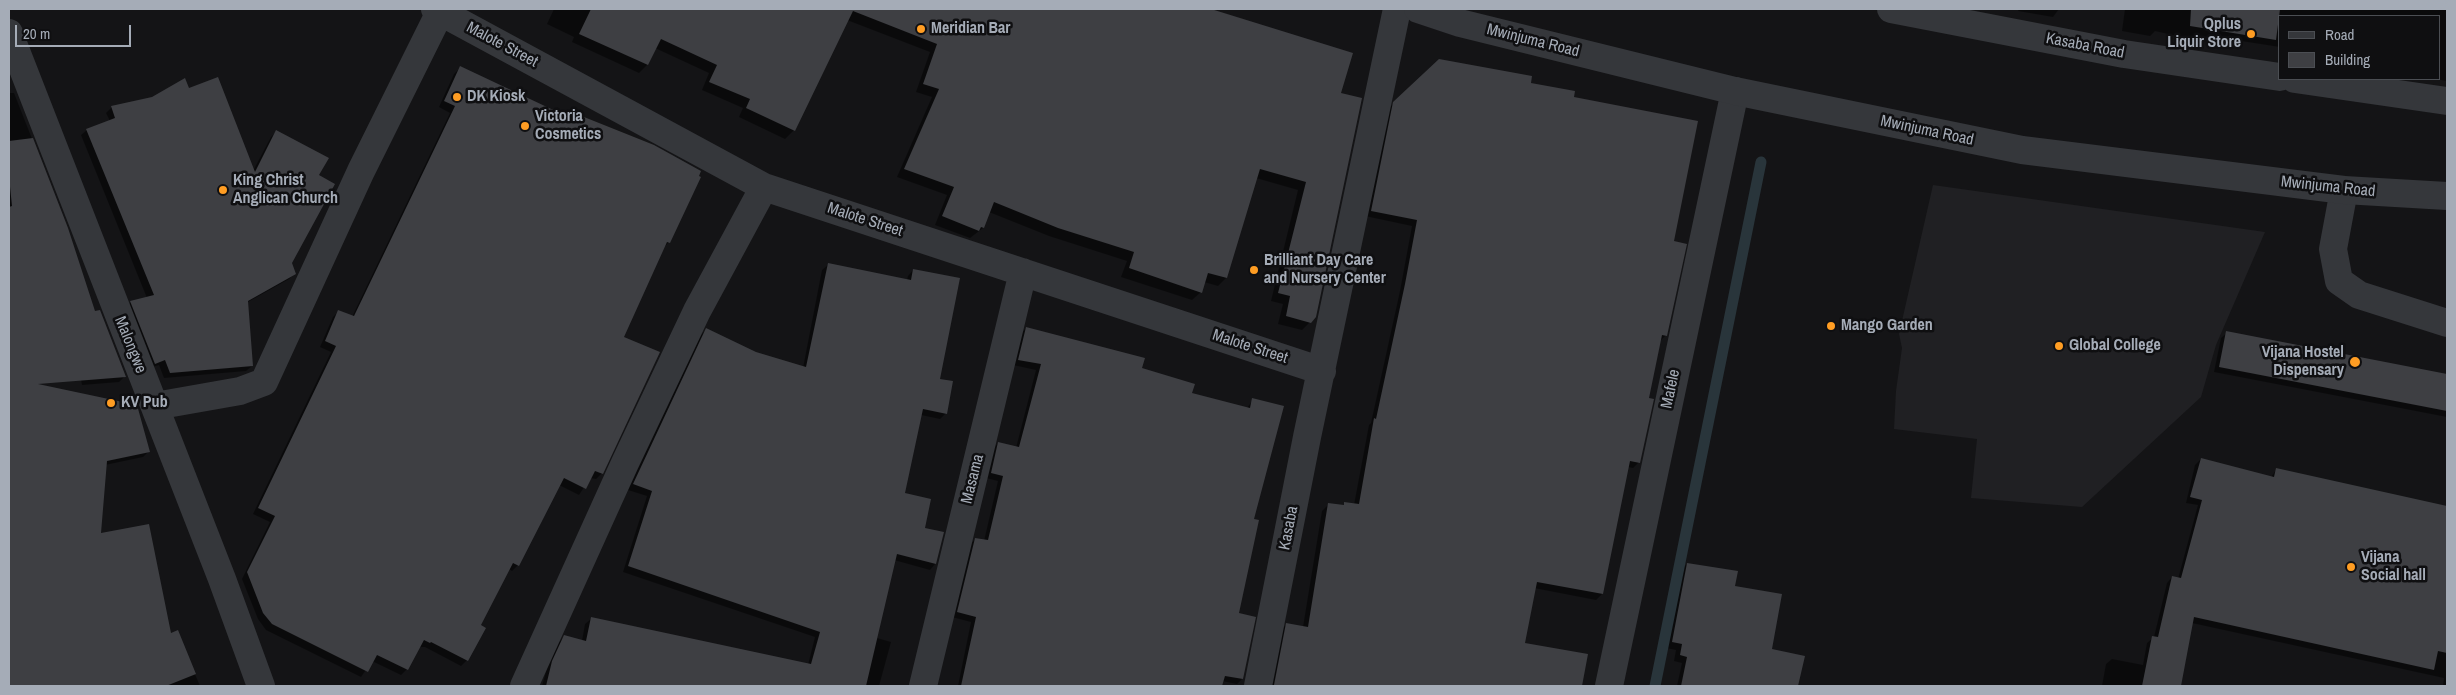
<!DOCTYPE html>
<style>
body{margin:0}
#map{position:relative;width:2456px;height:695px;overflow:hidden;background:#141416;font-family:"Archivo Narrow",sans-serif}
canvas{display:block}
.frame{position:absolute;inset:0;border:10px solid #a5acb7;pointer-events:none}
.legend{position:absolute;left:2278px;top:15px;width:162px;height:65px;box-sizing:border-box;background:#0f0f11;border:1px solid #4b4e53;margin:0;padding:6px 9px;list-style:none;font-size:15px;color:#a5acb7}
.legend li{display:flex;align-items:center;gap:10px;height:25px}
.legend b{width:25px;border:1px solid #4b4e53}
.scale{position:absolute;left:15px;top:25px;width:116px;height:22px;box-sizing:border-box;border:2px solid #a5acb7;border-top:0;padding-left:6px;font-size:15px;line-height:18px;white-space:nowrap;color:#a5acb7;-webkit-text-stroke:4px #0f0f11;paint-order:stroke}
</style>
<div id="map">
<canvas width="2456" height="695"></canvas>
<div class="frame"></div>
<ul class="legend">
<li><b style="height:6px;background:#35373b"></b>Road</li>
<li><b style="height:14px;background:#3e3f43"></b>Building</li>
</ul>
<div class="scale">20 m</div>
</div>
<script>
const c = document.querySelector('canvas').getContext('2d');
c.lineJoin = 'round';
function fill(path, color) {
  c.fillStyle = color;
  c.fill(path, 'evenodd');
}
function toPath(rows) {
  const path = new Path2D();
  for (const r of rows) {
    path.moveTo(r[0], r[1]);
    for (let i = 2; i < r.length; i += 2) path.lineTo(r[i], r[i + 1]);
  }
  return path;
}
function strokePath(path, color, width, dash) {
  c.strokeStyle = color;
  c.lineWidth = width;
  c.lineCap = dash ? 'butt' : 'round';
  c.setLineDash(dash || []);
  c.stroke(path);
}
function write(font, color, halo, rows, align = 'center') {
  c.font = font + ' "Archivo Narrow",sans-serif';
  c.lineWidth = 5;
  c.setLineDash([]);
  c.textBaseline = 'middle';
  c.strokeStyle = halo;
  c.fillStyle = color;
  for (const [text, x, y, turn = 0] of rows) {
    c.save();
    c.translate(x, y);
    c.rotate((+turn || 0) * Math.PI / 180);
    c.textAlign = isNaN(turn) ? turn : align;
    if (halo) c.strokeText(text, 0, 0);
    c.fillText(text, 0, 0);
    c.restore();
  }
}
const built = toPath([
 [1933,185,2265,232,2216,345,2201,397,2082,507,1971,498,1977,439,1894,429,1896,391,1902,348,1899,334]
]);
const shadow = toPath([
 [554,9,1210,9,1351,54,1340,94,1315,317,1302,330,1278,324,1283,304,1271,301,1298,190,1256,178,1226,278,1218,286,1204,282,1201,292,1192,300,1121,277,1127,261,1049,236,989,212,983,228,970,238,935,225,947,195,897,177,932,97,916,92,930,52,847,20,794,130,785,139,739,117,743,108,702,90,709,73,655,48,647,65,639,73,572,42,574,37,547,24],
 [2019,9,2059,9,2053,17,2018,11],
 [2125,9,2447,9,2447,81,2435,79,2440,79,2440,16,2280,16,2280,47,2209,36,2203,42,2155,31,2150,36,2122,31],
 [1439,61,1529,84,1573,98,1672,242,1666,335,1660,341,1648,399,1639,462,1633,468,1628,467,1602,594,1596,600,1534,588,1523,644,1586,655,1581,686,1270,686,1281,630,1287,624,1303,627,1322,511,1328,505,1354,505,1369,425,1371,423,1400,291,1412,226,1365,216,1388,109],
 [460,68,565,117,569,113,699,177,668,243,663,248,622,337,602,473,596,479,590,478,579,495,559,485,518,565,512,571,509,569,479,626,467,660,461,666,425,647,419,647,407,669,401,675,372,661,361,677,266,630,258,619,242,579,270,522,253,514,331,352,320,347,333,317,339,311,352,317,450,113,439,107,454,74],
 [188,90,253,171,271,137,276,132,317,176,291,263,294,274,289,279,246,303,252,366,246,371,164,378,159,365,149,368,126,308,131,302,147,298,81,135,87,130,110,121,106,113,112,107],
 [9,93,14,93,67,228,94,313,125,376,119,382,82,385,73,334,9,343],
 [828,265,907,280,908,276,913,270,946,413,940,419,921,415,903,494,924,529,943,533,935,564,930,570,894,560,877,638,891,642,879,686,542,686,547,668,559,642,564,637,582,641,585,624,591,619,808,665,815,637,623,572,647,496,628,490,701,335,706,330,756,353,803,368,822,270],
 [1026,328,1140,368,1191,394,1247,408,1253,400,1252,520,1237,614,1242,679,1237,684,1222,681,1221,686,958,686,971,622,952,617,970,545,975,539,984,541,998,481,986,478,993,449,998,443,1016,448,1036,370,1013,365,1021,334],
 [2227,333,2447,376,2447,417,2214,372,2221,338],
 [26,383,148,452,143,457,105,465,100,534,170,634,177,632,200,686,9,686,9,387],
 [2201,459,2271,477,2277,469,2447,507,2447,686,2443,686,2444,678,2192,623,2180,686,2102,686,2106,664,2112,659,2143,665,2147,643,2154,637,2167,583,2172,577,2178,579,2198,505,2186,503,2195,465],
 [1687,564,1734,587,1771,650,1803,657,1796,686,1677,686,1682,663,1674,661,1676,650,1666,648,1681,570]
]);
const stream = toPath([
 [1655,686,1761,162]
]);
const building = toPath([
 [591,9,1211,9,1353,53,1341,93,1362,98,1316,317,1311,323,1286,316,1290,296,1278,293,1306,182,1260,169,1227,278,1208,273,1202,293,1129,268,1134,252,1058,228,994,202,984,228,981,227,979,231,942,216,954,187,904,169,939,89,923,84,937,44,853,11,795,131,746,108,750,99,709,82,717,65,661,39,648,65,579,34],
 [2191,9,2280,9,2276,40,2190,26],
 [1439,59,1532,76,1531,83,1575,91,1574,97,1698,121,1674,241,1687,244,1667,336,1662,335,1649,398,1654,399,1640,463,1630,461,1603,594,1537,582,1525,643,1588,654,1582,686,1274,685,1286,623,1308,627,1328,503,1344,505,1344,502,1359,504,1374,418,1376,419,1405,284,1417,220,1371,211,1393,102],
 [460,66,566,116,569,111,654,145,701,171,699,176,701,177,670,243,667,242,624,337,660,352,603,474,595,471,586,489,564,478,519,566,513,563,481,625,486,628,468,661,431,642,430,643,424,640,408,670,377,655,368,672,272,624,263,613,247,572,275,516,258,508,336,346,325,341,338,310,354,316,455,106,444,101],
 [218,77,255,172,276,130,329,158,319,175,335,184,292,263,296,274,248,301,253,366,170,373,165,360,155,364,130,301,154,295,86,129,115,118,111,106,152,97,185,78,189,88],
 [33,138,68,228,95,311,100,310,126,377,38,384,137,405,150,452,107,461,101,533,149,524,171,633,178,630,196,674,166,686,9,686,9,207,12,206,9,177,9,141],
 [828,263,911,280,913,269,960,278,940,379,953,381,947,414,923,409,905,493,931,499,925,528,944,532,936,564,897,554,866,686,546,686,552,661,564,635,586,641,591,617,811,664,820,632,628,566,652,491,633,484,706,328,756,352,806,367],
 [1026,327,1145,358,1142,368,1195,384,1192,393,1250,408,1252,398,1284,406,1254,519,1259,520,1239,613,1256,617,1243,679,1225,676,1222,686,961,686,976,617,957,612,975,538,988,540,1003,476,991,473,998,442,1019,447,1041,364,1018,360],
 [2226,331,2447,374,2447,411,2219,367],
 [2201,458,2274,477,2276,468,2447,506,2447,653,2438,651,2434,670,2194,617,2181,686,2142,686,2152,636,2158,637,2172,576,2181,578,2202,500,2190,497],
 [1687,563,1738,571,1735,586,1782,594,1772,649,1805,656,1798,686,1681,686,1687,657,1680,655,1682,644,1672,642]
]);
const minor = toPath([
 [435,9,764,187,1322,371],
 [1891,9,2124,54,2280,77],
 [9,33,222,579,261,686],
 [2295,79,2447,101],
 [2344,190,2333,249,2339,281,2359,295,2447,323],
 [155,406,240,391,264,382,361,171,440,12],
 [524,686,625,463,697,311,764,187],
 [923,686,1023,272],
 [1258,686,1307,437,1397,9],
 [1609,686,1735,91]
]);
const tertiary = toPath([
 [1418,9,1460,23,1735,91,2022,150,2344,190,2447,196]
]);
const markers = [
 [921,29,5,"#ff9d23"],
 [2251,34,5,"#ff9d23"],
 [457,97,5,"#ff9d23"],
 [525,126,5,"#ff9d23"],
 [223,190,5,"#ff9d23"],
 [1254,270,5,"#ff9d23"],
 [1831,326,5,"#ff9d23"],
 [2059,346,5,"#ff9d23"],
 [2355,362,6,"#ff9d23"],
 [111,403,5,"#ff9d23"],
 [2351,567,5,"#ff9d23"]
];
const poiNames = [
 ["Qplus",2241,25,"right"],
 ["Liquir Store",2241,43,"right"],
 ["Meridian Bar",931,29],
 ["DK Kiosk",467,97],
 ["Victoria",535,117],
 ["Cosmetics",535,135],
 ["King Christ",233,181],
 ["Anglican Church",233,199],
 ["Brilliant Day Care",1264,261],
 ["and Nursery Center",1264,279],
 ["Mango Garden",1841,326],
 ["Global College",2069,346],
 ["Vijana Hostel",2344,353,"right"],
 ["Dispensary",2344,371,"right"],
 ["KV Pub",121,403],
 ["Vijana",2361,558],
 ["Social hall",2361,576]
];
const streetNames = [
 ["Mwinjuma Road",1533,41,14],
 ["Malote Street",502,45,28],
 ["Kasaba Road",2085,46,11],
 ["Mwinjuma Road",1927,131,12],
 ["Mwinjuma Road",2328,187,6],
 ["Malote Street",865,220,18],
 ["Malongwe",130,345,68],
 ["Malote Street",1250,347,18],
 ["Mafele",1671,389,-78],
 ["Masama",973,479,-76],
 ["Kasaba",1289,528,-79]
];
fill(built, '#202023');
fill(shadow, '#0007');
strokePath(stream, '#29353b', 11);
fill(building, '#3e3f43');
strokePath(minor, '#35373b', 28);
strokePath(tertiary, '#35373b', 28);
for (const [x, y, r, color] of markers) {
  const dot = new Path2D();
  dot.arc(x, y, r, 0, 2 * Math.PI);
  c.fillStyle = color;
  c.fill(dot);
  strokePath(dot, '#0f0f11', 2);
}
write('bold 16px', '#a5acb7', '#0f0f11', poiNames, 'left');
write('16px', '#a5acb7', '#0f0f11', streetNames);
</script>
